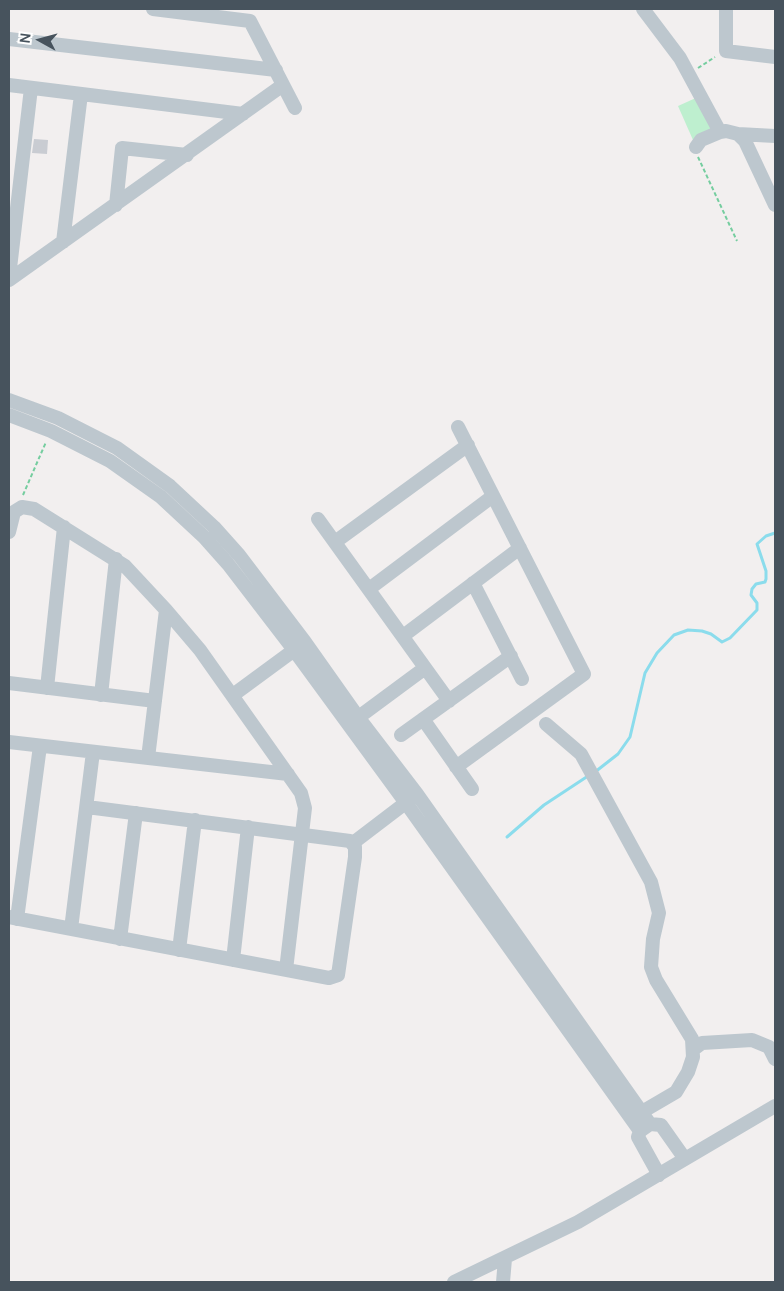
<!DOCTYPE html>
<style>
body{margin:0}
#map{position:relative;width:784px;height:1291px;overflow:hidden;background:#f2efef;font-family:Manrope,sans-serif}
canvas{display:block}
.frame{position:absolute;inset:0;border:10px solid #47535d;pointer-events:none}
.north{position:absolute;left:15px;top:15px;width:50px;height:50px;-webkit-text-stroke:4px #fff;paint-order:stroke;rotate:277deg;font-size:14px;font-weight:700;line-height:20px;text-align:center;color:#47535d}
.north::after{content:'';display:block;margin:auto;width:18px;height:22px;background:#47535d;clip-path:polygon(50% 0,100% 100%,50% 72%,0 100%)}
</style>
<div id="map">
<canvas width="784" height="1291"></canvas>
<div class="frame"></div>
<div class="north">N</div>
</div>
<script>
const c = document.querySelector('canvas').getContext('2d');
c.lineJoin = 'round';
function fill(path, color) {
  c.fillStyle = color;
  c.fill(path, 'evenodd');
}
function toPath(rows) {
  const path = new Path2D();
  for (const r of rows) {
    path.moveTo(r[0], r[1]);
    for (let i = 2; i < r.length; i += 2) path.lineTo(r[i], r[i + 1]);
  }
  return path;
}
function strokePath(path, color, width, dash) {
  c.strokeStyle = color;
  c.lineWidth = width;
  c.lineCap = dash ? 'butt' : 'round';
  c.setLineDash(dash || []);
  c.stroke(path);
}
const green = toPath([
 [698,97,713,130,693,140,678,106]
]);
const stream = toPath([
 [595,772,618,754,630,737,645,673,657,653,674,635,688,630,702,631,711,634,722,642,730,638,757,610,757,603,751,595,752,589,756,584,765,582,766,579,766,571,757,544,766,536,775,533],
 [507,837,544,805,588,776]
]);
const building = toPath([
 [34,139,48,140,47,154,32,153]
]);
const path = toPath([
 [698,68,715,57],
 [698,157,737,241],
 [23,495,46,442]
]);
const minor = toPath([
 [153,9,250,21,295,108],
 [643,9,680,58,720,132],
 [726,9,726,51,775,57],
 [9,39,276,70],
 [9,85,243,114],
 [738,134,775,136],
 [696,147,701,140,720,132,726,131,738,134,745,141,775,205],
 [116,205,122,148,187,155],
 [63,242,81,94],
 [9,277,31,88],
 [9,280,283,85],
 [9,400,58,418,117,448,170,486,214,527,239,555,305,642,358,717,417,794,650,1124],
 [9,415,51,431,110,461,161,497,204,537,228,564,294,650,406,803,640,1131],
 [318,519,449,701],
 [9,532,14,512,22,507,34,509,125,566,166,610,200,650,301,793,305,808,286,970],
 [335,542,468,445],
 [473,583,522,679],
 [369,589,493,496],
 [403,636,520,548],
 [9,683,155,701],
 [47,688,64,527],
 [101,695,116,559],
 [233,695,301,645],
 [423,719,472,789],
 [352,722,425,668],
 [546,724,581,754,651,882,659,913,653,939,651,967,656,980,692,1039,693,1057,688,1072,676,1092,635,1116],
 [401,735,511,656],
 [9,742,288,774],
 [148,758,166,610],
 [456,767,584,674,458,427],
 [353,843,412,798],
 [9,917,329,978,338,975,355,857,355,847,350,841,87,807],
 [17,919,40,746],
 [71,929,93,752],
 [120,939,136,813],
 [179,950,195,820],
 [233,960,248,827],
 [694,1049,702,1043,752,1040,769,1047,775,1059],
 [659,1175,638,1137,640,1131,650,1124,661,1125,685,1159],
 [454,1282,578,1222,775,1106],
 [503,1282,505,1259]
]);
fill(green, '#beefcf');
strokePath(stream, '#8bdcec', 3);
fill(building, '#c9ccd2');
strokePath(path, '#75cd9f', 2, [4, 2.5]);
strokePath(minor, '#bdc7ce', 14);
</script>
